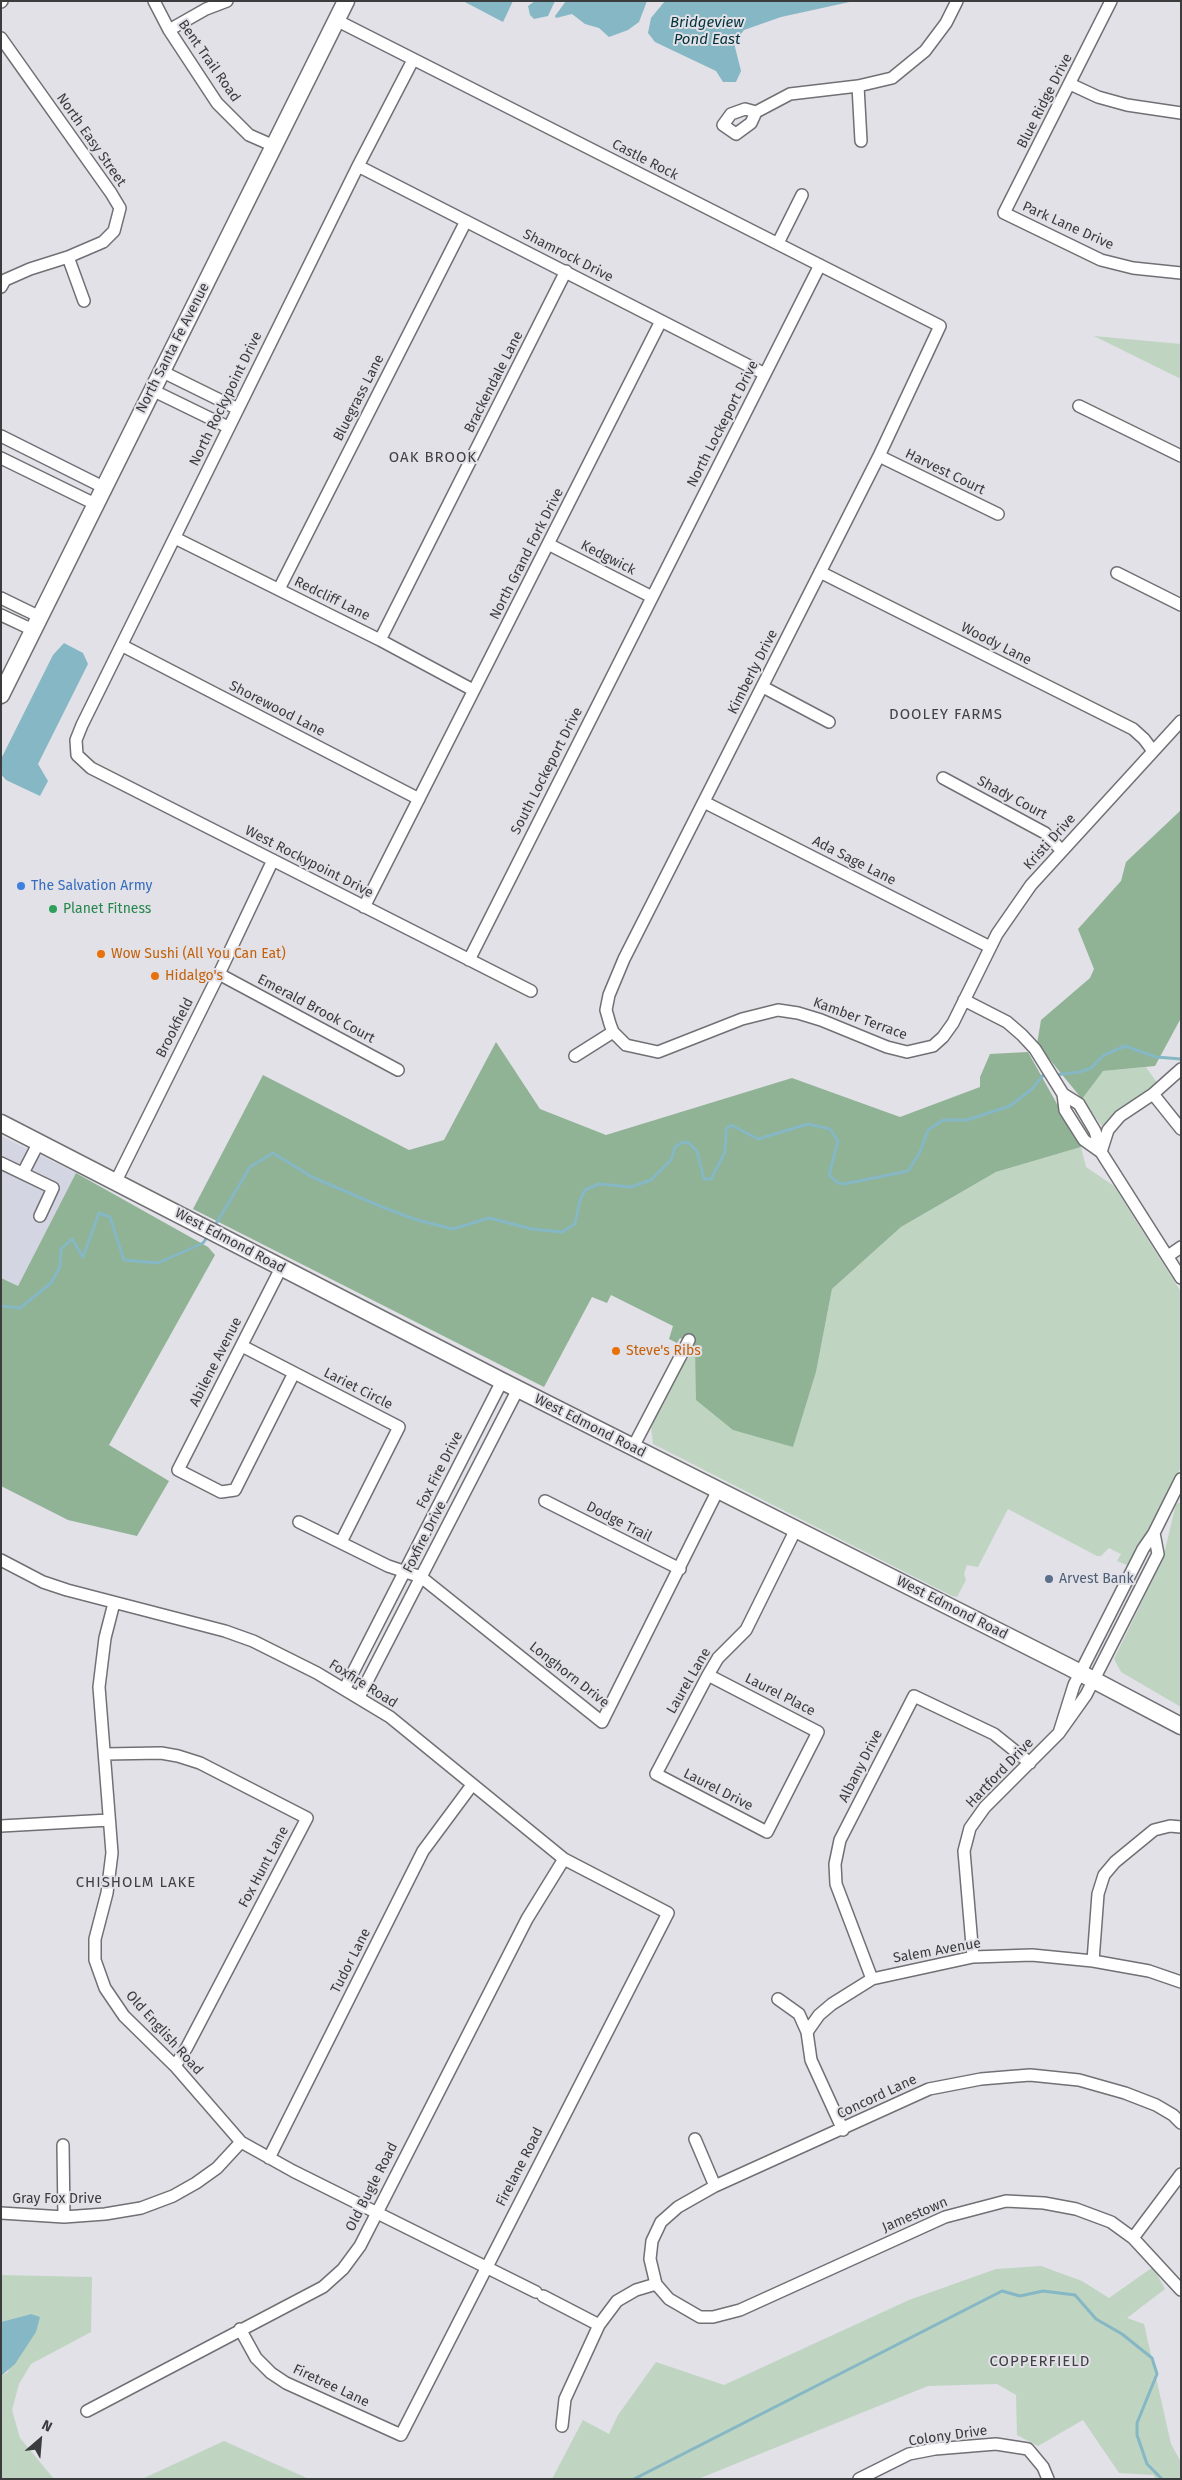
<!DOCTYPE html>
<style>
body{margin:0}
#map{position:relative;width:1182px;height:2480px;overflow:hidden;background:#e1e1e7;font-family:"Fira Sans",sans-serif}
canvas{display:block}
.frame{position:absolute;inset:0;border:2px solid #3b3c3e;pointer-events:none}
.north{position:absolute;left:15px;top:2415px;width:50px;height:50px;-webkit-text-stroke:4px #e1e1e7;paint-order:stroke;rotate:27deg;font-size:14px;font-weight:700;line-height:20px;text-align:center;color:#3b3c3e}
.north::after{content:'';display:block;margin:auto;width:18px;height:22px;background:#3b3c3e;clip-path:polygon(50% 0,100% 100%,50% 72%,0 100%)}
</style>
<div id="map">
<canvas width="1182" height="2480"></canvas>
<div class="frame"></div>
<div class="north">N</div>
</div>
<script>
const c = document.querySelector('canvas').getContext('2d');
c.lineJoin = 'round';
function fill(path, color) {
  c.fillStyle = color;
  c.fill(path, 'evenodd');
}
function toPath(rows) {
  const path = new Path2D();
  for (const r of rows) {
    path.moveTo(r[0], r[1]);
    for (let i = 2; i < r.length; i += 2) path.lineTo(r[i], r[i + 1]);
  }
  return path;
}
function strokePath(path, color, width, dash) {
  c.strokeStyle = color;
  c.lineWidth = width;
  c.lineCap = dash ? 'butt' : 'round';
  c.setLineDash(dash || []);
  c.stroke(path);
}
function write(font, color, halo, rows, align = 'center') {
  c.font = font + ' "Fira Sans",sans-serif';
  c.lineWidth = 4;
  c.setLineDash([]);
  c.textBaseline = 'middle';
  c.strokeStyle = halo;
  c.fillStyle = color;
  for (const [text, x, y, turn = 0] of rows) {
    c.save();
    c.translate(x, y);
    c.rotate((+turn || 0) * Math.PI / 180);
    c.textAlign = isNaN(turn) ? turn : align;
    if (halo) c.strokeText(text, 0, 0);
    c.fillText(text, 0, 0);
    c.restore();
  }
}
const built = toPath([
 [1,1136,76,1173,18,1286,1,1278]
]);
const green = toPath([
 [1094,336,1181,344,1181,379],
 [1146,1067,1158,1084,1105,1126,1101,1125,1082,1099,1102,1071],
 [1081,1147,1086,1167,1114,1186,1181,1292,1181,1467,1129,1566,1117,1561,1121,1554,1109,1548,1101,1556,1097,1556,1008,1509,978,1567,967,1565,964,1574,966,1580,957,1597,952,1596,653,1444,651,1426,688,1354,695,1346,793,1446,816,1372,832,1289,901,1227,996,1172],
 [1181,1502,1181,1707,1121,1672,1114,1659,1163,1558,1176,1504],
 [1041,2266,1082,2281,1109,2298,1153,2267,1165,2289,1127,2318,1144,2324,1171,2444,1181,2462,1181,2479,1156,2479,1153,2475,1119,2473,1083,2420,1038,2446,1017,2435,1016,2395,997,2384,928,2386,698,2479,552,2479,583,2420,609,2434,618,2415,656,2362,724,2385,909,2300,996,2269],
 [1,2275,92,2277,91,2332,31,2364,19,2384,12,2410,20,2438,54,2479,1,2479,1,2376,8,2372,31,2314,1,2322],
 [224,2441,309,2479,142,2479]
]);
const forest = toPath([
 [1181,810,1181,1018,1155,1066,1103,1071,1082,1099,1037,1044,1041,1020,1090,978,1094,969,1078,929,1121,881,1126,862],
 [496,1042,540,1109,606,1135,792,1078,900,1117,980,1087,980,1077,990,1054,1028,1052,1081,1147,996,1172,901,1227,832,1289,816,1372,793,1447,733,1430,696,1400,695,1346,680,1338,677,1343,669,1339,673,1326,611,1295,607,1303,592,1297,544,1387,193,1209,263,1075,409,1150,444,1140],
 [76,1173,208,1247,215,1255,109,1445,169,1481,137,1536,68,1520,1,1486,1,1278,18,1286]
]);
const water = toPath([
 [463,1,513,1,503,22],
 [535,1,555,1,548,16,534,19,530,15,528,6],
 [566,1,647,1,639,22,628,30,609,37,599,28,585,24,572,14,556,18,555,16],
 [665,1,854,1,781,17,744,30,734,43,741,71,736,82,723,82,716,71,655,42,648,33,651,18],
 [64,643,83,653,88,664,38,764,48,781,40,796,6,780,1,774,1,759,53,655],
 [31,2314,40,2317,36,2332,15,2364,1,2376,1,2322]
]);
const stream = toPath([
 [1054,1075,1080,1072,1091,1068,1104,1055,1125,1046,1156,1057,1181,1059],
 [214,1227,250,1167,273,1153,312,1177,382,1207,417,1220,453,1229,489,1218,532,1229,562,1232,575,1224,580,1200,585,1190,599,1184,631,1187,651,1180,671,1160,675,1147,683,1142,689,1143,697,1151,704,1179,711,1179,725,1152,726,1129,731,1125,758,1139,808,1124,830,1129,838,1141,829,1175,838,1183,844,1184,908,1171,920,1152,928,1130,943,1120,967,1120,1010,1106,1032,1089,1044,1074,1047,1074],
 [1,1306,20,1308,51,1283,60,1267,61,1249,72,1239,83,1257,99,1213,110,1217,124,1260,158,1263,203,1243,208,1236],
 [634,2479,1002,2291,1020,2296,1043,2291,1075,2295,1096,2319,1122,2334,1152,2358,1157,2374,1137,2423,1137,2435,1147,2464,1162,2479]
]);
const street = toPath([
 [154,1,169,30,217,103,249,135,274,146],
 [1111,1,1004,213,1101,260,1133,268,1181,273],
 [1,2,2,1],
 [336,20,940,326,879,456,624,959,609,995,606,1010,610,1024,613,1032,626,1045,658,1052,742,1019,778,1010,798,1013,821,1020,887,1047,907,1052,933,1046,943,1037,953,1023,997,934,1031,885,1181,721],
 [169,30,206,9,227,1],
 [1,38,111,193,120,208,114,231,103,242,68,257,30,269,5,280,1,287],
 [413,60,358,166,82,725,76,740,77,755,91,768,531,991],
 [1070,84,1098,97,1127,105,1181,113],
 [858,86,861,141],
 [756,112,745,109,731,114,723,125,736,134,751,123,756,112,790,94,858,86,892,78,925,51,946,23,957,1],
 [358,166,765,374],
 [778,243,802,195],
 [68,257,84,301],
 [161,371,238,409],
 [152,390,228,427],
 [1079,406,1181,456],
 [1,436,103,487],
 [879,456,998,514],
 [1,458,95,504],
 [175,538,380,640,473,690],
 [550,545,652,597],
 [820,572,1133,729,1144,739,1153,751],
 [1117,573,1181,605],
 [279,589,466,221],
 [1,598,40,617],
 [1,615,33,630],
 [380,640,566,271],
 [123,646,419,799],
 [763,687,829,722],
 [943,778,1045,833,1062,851],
 [704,802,990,947],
 [364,907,661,321],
 [469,960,820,265],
 [219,974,398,1070],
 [964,1000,1007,1022,1022,1035,1035,1049,1063,1094,1079,1104,1095,1131,1101,1152,1181,1278],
 [575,1056,613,1032],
 [1063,1094,1065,1110,1084,1140,1101,1152],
 [1153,1094,1181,1129],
 [1101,1152,1108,1130,1120,1116,1153,1094,1181,1069],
 [1,1163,53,1188,40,1216],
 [23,1173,39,1142],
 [116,1181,219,974,273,860],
 [1168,1256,1181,1247],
 [281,1268,178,1470,221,1492,235,1490,294,1373],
 [242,1346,399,1427,341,1542],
 [633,1447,689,1340],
 [545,1501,680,1569],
 [299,1522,388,1566,421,1577,602,1722,718,1490],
 [1154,1533,1181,1479],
 [1,1560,43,1582,67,1590,225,1631,253,1641,317,1673,390,1717,564,1859,668,1913,401,2435,286,2383,271,2373,256,2358,240,2329],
 [114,1603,105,1638,99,1687,112,1853,107,1893,95,1939,95,1960,105,1988,124,2016,175,2066,241,2142,293,2171,536,2292],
 [708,1675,818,1732,767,1832,656,1774,708,1675,718,1658,746,1630,796,1529],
 [345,1688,502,1381],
 [359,1697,518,1389],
 [106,1754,161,1753,178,1756,200,1763,307,1818,187,2047,175,2066],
 [1,1826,109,1820],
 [973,1957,964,1851,970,1828,985,1807,1059,1733,1086,1695,1158,1554,1154,1533,1143,1549,1074,1685,1059,1733],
 [1093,1961,1098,1894,1104,1875,1115,1862,1154,1830,1170,1826,1181,1827],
 [872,1979,836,1884,835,1864,840,1840,914,1696,994,1734,1030,1763],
 [778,1999,799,2014,807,2032,811,2060,843,2130],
 [807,2032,819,2015,832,2004,872,1979,973,1957,1032,1955,1093,1961,1149,1971,1181,1982],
 [1181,2123,1173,2115,1156,2105,1125,2093,1079,2080,1030,2075,1005,2077,981,2079,929,2089,715,2186,678,2207,661,2222,652,2241,650,2259,656,2284,669,2299,700,2317,713,2317,740,2310,945,2217,1006,2201,1044,2203,1076,2209,1111,2222,1133,2238,1181,2290],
 [695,2139,715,2186],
 [63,2145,64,2217],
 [269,2158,423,1851,472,1785],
 [1,2213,64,2217,105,2214,141,2208,173,2196,196,2183,217,2168,241,2142],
 [1133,2238,1181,2174],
 [543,2296,599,2325],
 [87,2411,323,2287,343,2269,360,2246,527,1919,564,1859],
 [562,2426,565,2399,599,2325,617,2301,636,2290,656,2284],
 [859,2479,909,2454,935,2449,996,2444,1028,2449,1043,2467,1048,2479]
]);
const secondary = toPath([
 [1,695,346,1],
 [1,1123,502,1381,1069,1667,1181,1726]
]);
const markers = [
 [21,886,5,"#3f7fe0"],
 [53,909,5,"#2e9e5b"],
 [101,954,5,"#e8710a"],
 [155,976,5,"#e8710a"],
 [616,1351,5,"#e8710a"],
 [1049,1579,5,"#5c6f8a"]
];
const streetNames = [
 ["Bent Trail Road",209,61,55],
 ["Blue Ridge Drive",1045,101,-63],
 ["North Easy Street",91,140,55],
 ["Castle Rock",645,160,27],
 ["Park Lane Drive",1068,226,24],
 ["Shamrock Drive",568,256,27],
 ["North Santa Fe Avenue",173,348,-63],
 ["Brackendale Lane",494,382,-63],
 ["Bluegrass Lane",359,398,-63],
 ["North Rockypoint Drive",226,399,-64],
 ["North Lockeport Drive",723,424,-63],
 ["Harvest Court",945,472,26],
 ["North Grand Fork Drive",527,554,-63],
 ["Kedgwick",608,558,27],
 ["Redcliff Lane",332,599,26],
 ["Woody Lane",996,644,27],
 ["Kimberly Drive",753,672,-63],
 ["Shorewood Lane",277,709,27],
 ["South Lockeport Drive",547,771,-63],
 ["Shady Court",1012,798,28],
 ["Kristi Drive",1050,842,-48],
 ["Ada Sage Lane",854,861,27],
 ["West Rockypoint Drive",309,862,27],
 ["Emerald Brook Court",316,1009,28],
 ["Kamber Terrace",860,1019,20],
 ["Brookfield",175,1028,-63],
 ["West Edmond Road",230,1241,28],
 ["Abilene Avenue",216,1362,-63],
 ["Lariet Circle",358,1389,27],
 ["West Edmond Road",590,1426,27],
 ["Fox Fire Drive",440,1470,-63],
 ["Dodge Trail",619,1522,27],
 ["Foxfire Drive",425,1537,-63],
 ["West Edmond Road",952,1608,27],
 ["Longhorn Drive",569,1675,38],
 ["Laurel Lane",689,1681,-60],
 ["Foxfire Road",363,1684,32],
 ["Laurel Place",780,1695,27],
 ["Albany Drive",861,1766,-63],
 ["Hartford Drive",1000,1773,-46],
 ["Laurel Drive",718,1790,27],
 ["Fox Hunt Lane",264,1867,-62],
 ["Salem Avenue",937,1951,-10],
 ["Tudor Lane",351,1961,-63],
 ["Old English Road",164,2033,48],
 ["Concord Lane",877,2097,-25],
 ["Firelane Road",520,2167,-63],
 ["Old Bugle Road",372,2187,-63],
 ["Gray Fox Drive",57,2199],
 ["Jamestown",915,2215,-23],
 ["Firetree Lane",331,2386,25],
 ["Colony Drive",948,2436,-8]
];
const shopNames = [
 ["The Salvation Army",31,886]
];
const leisureNames = [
 ["Planet Fitness",63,909]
];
const foodNames = [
 ["Wow Sushi (All You Can Eat)",111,954],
 ["Hidalgo's",165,976],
 ["Steve's Ribs",626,1351]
];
const serviceNames = [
 ["Arvest Bank",1059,1579]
];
const waterNames = [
 ["Bridgeview",707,23],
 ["Pond East",707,40]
];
const neighbourhoodNames = [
 ["OAK BROOK",433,458],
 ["DOOLEY FARMS",946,715],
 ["CHISHOLM LAKE",136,1883],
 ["COPPERFIELD",1040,2362]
];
fill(built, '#d4d5e2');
fill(green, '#bfd5c2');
fill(forest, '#90b295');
fill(water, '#85b7c4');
strokePath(stream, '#85b7c4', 3);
strokePath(street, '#707075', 14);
strokePath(secondary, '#707075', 19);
strokePath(street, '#fff', 11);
strokePath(secondary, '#fff', 16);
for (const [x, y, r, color] of markers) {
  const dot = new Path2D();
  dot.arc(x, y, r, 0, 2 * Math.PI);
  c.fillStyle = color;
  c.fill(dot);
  strokePath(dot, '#e1e1e7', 2);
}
write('14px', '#3b3c3e', '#e1e1e7', streetNames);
write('14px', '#366cbe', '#e1e1e7', shopNames, 'left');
write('14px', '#27864d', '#e1e1e7', leisureNames, 'left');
write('14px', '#c56008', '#e1e1e7', foodNames, 'left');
write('14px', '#4e5e75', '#e1e1e7', serviceNames, 'left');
write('italic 15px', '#01323c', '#e1e1e7', waterNames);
c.letterSpacing = '1px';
write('15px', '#404045', '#e1e1e7', neighbourhoodNames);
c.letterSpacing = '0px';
</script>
